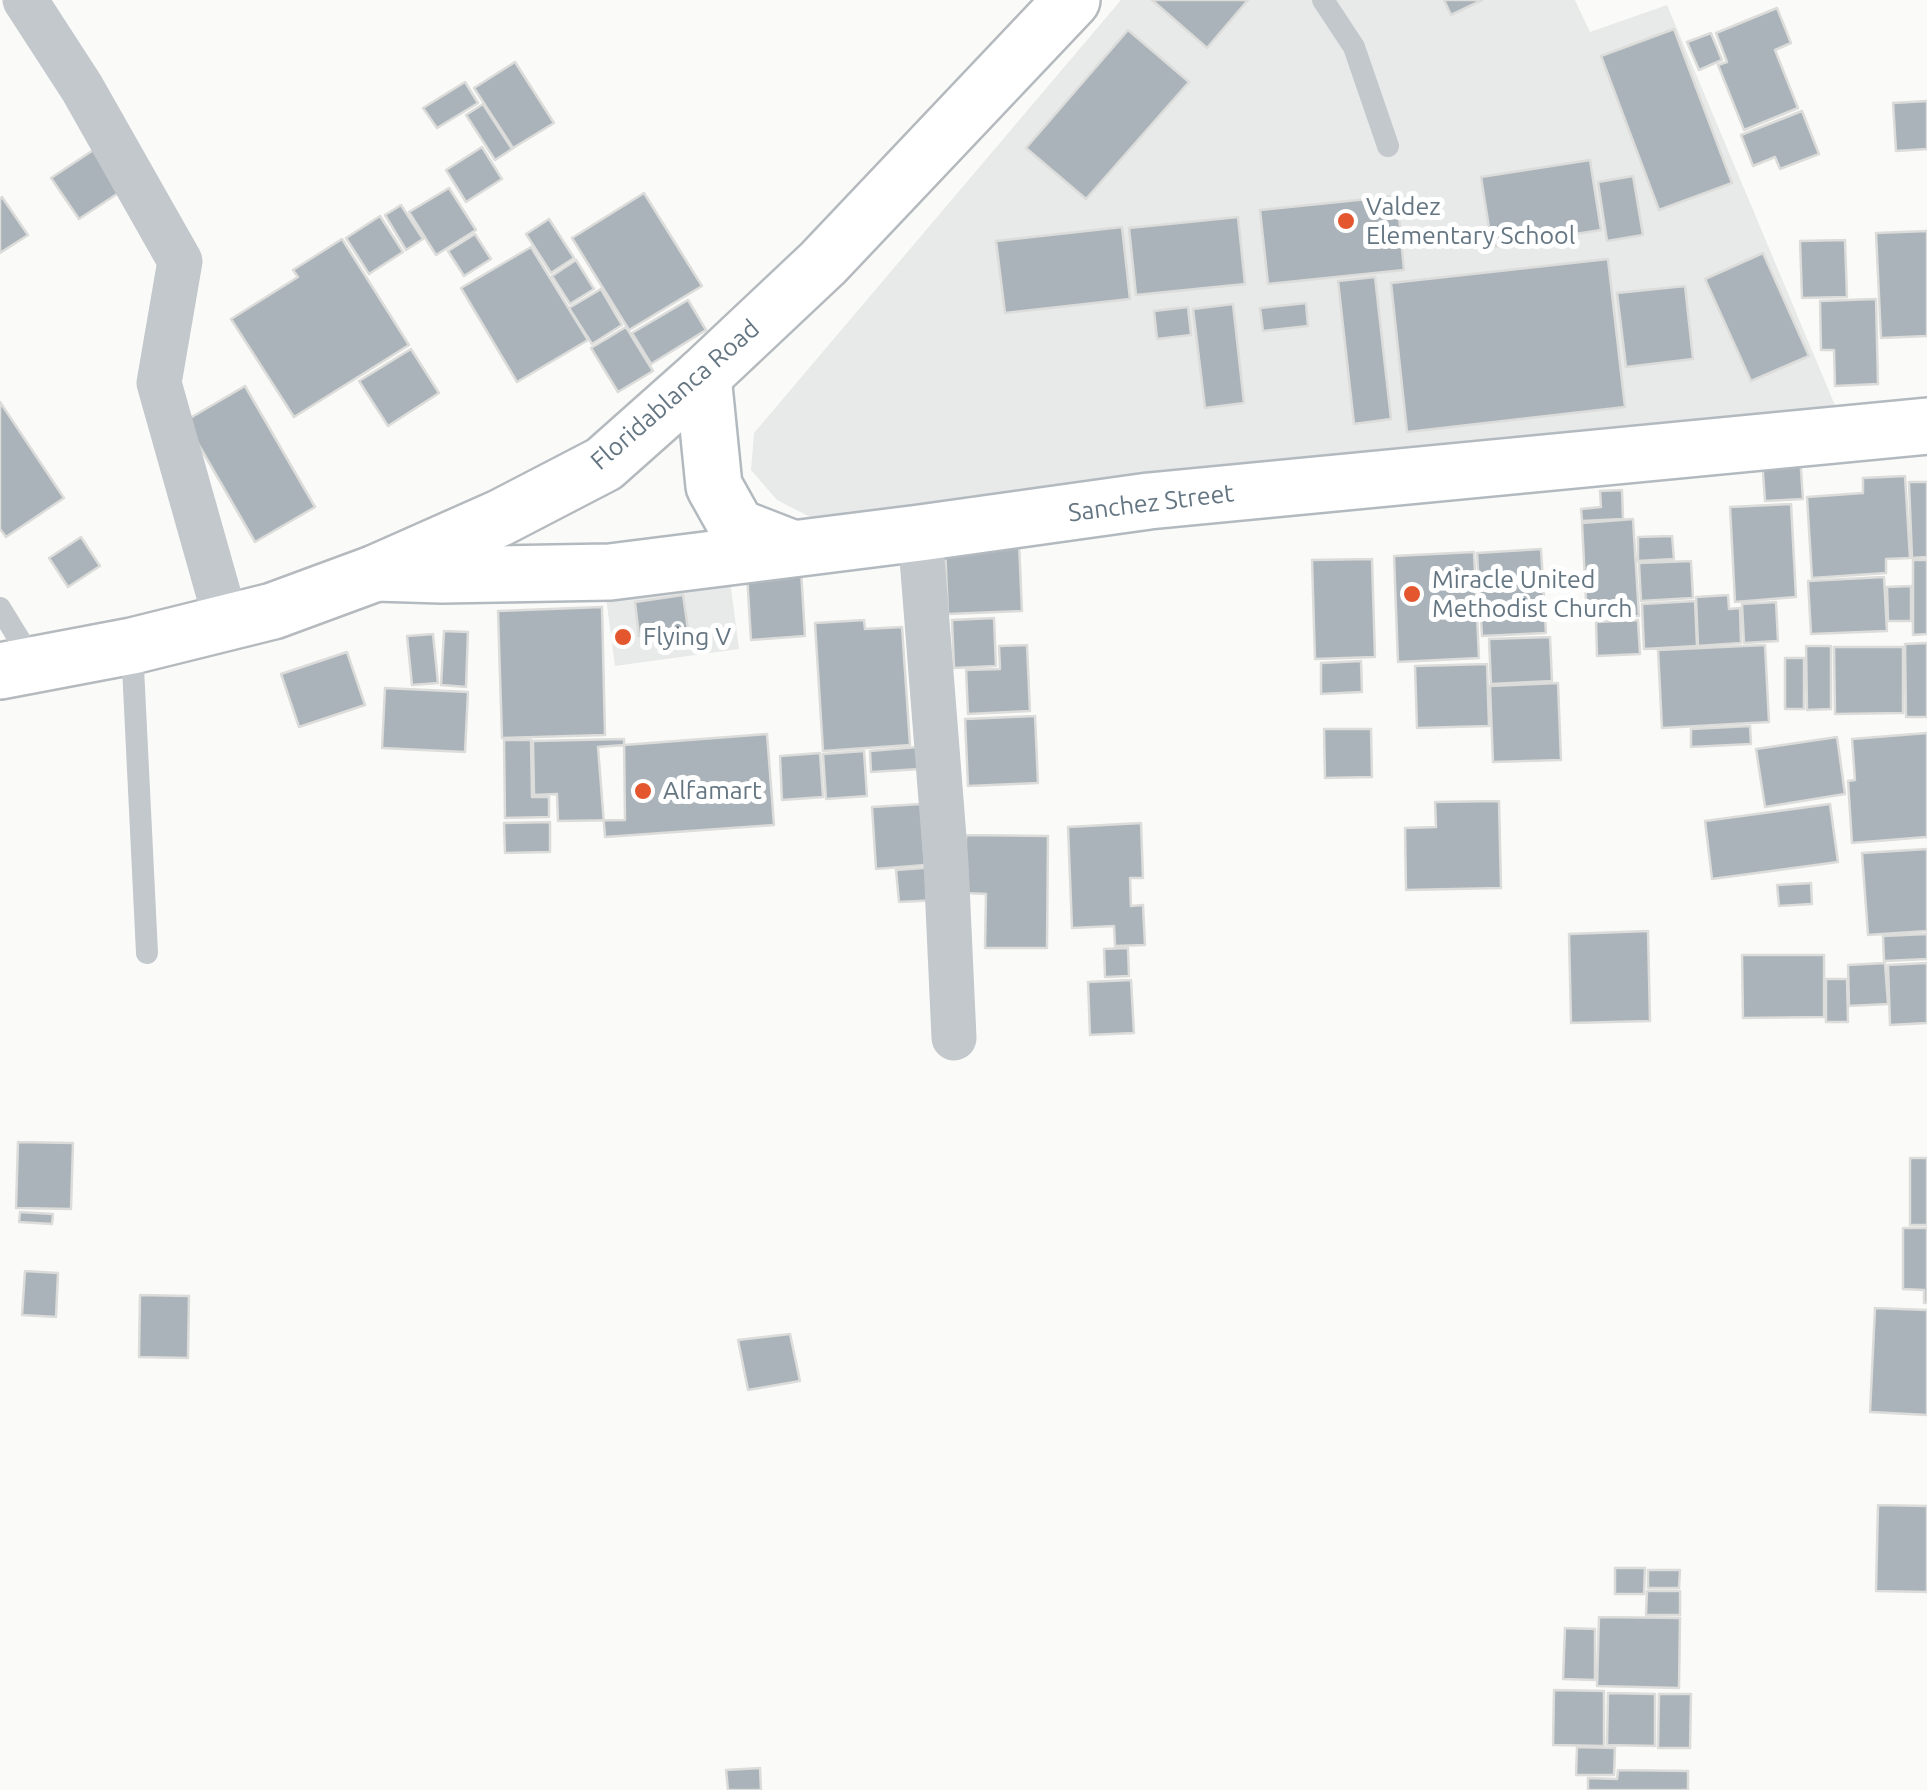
<!DOCTYPE html>
<style>
body{margin:0}
canvas{display:block;background:#fafaf8}
</style>
<canvas width="1927" height="1790"></canvas>
<script>
const c = document.querySelector('canvas').getContext('2d');
c.lineJoin = 'round';
function fill(path, color) {
  c.fillStyle = color;
  c.fill(path, 'evenodd');
}
function toPath(rows) {
  const path = new Path2D();
  for (const r of rows) {
    path.moveTo(r[0], r[1]);
    for (let i = 2; i < r.length; i += 2) path.lineTo(r[i], r[i + 1]);
  }
  return path;
}
function strokePath(path, color, width, dash) {
  c.strokeStyle = color;
  c.lineWidth = width;
  c.lineCap = dash ? 'butt' : 'round';
  c.setLineDash(dash || []);
  c.stroke(path);
}
function write(font, color, halo, rows, align = 'center') {
  c.font = font + ' Ubuntu,sans-serif';
  c.lineWidth = 10;
  c.setLineDash([]);
  c.textBaseline = 'middle';
  c.strokeStyle = halo;
  c.fillStyle = color;
  for (const [text, x, y, turn = 0] of rows) {
    c.save();
    c.translate(x, y);
    c.rotate((+turn || 0) * Math.PI / 180);
    c.textAlign = isNaN(turn) ? turn : align;
    if (halo) c.strokeText(text, 0, 0);
    c.fillText(text, 0, 0);
    c.restore();
  }
}
const built = toPath([
 [1121,0,1575,0,1590,32,1667,5,1837,410,812,518,777,500,751,470,754,433],
 [728,565,739,649,615,666,604,582]
]);
const building = toPath([
 [1152,0,1248,0,1207,48,1152,0],
 [1444,0,1482,0,1451,15,1444,0],
 [1777,8,1791,43,1775,50,1798,108,1744,130,1718,65,1727,62,1716,33,1777,8],
 [1674,29,1732,183,1659,210,1601,56,1674,29],
 [1128,30,1189,82,1086,199,1026,148,1128,30],
 [1711,33,1722,60,1699,70,1687,42,1711,33],
 [515,62,554,123,513,148,474,88,515,62],
 [465,82,478,103,437,128,423,108,465,82],
 [1927,101,1927,149,1896,151,1893,103,1927,101],
 [483,104,512,149,495,160,466,115,483,104],
 [1802,111,1819,154,1780,169,1775,157,1753,166,1741,135,1802,111],
 [98,147,126,188,79,219,51,178,98,147],
 [482,147,502,179,466,202,446,170,482,147],
 [1590,160,1601,230,1492,247,1481,177,1590,160],
 [1633,176,1643,235,1607,241,1598,182,1633,176],
 [449,188,476,230,436,255,409,212,449,188],
 [644,193,702,286,629,330,572,238,644,193],
 [1397,196,1404,270,1268,284,1260,210,1397,196],
 [2,197,28,235,0,253,0,199,2,197],
 [401,205,423,239,406,250,385,215,401,205],
 [380,216,403,252,369,274,346,238,380,216],
 [1238,217,1245,284,1136,295,1129,228,1238,217],
 [549,219,574,258,551,273,526,234,549,219],
 [1122,227,1130,299,1005,313,996,241,1122,227],
 [1927,231,1927,336,1881,338,1876,233,1927,231],
 [475,234,491,259,464,276,448,251,475,234],
 [342,239,409,345,294,417,231,319,298,277,293,270,342,239],
 [1845,240,1847,297,1802,298,1800,241,1845,240],
 [531,247,588,340,517,382,461,288,531,247],
 [1763,253,1809,356,1751,381,1705,279,1763,253],
 [1608,259,1625,407,1407,432,1391,283,1608,259],
 [576,260,594,289,570,304,552,276,576,260],
 [1375,277,1391,419,1354,424,1338,281,1375,277],
 [1685,286,1693,359,1626,367,1617,293,1685,286],
 [601,289,622,325,592,344,569,308,601,289],
 [1876,299,1878,384,1835,386,1834,350,1821,350,1820,301,1876,299],
 [688,300,706,330,651,364,632,333,688,300],
 [1306,303,1308,326,1263,331,1260,308,1306,303],
 [1233,304,1244,403,1205,408,1193,309,1233,304],
 [1188,307,1191,335,1157,339,1154,311,1188,307],
 [626,327,653,371,618,392,591,348,626,327],
 [411,349,439,393,388,426,359,381,411,349],
 [245,386,315,507,255,542,185,421,245,386],
 [0,402,64,498,6,537,0,529,0,402],
 [1800,456,1803,499,1765,501,1762,458,1800,456],
 [1905,476,1910,558,1886,559,1886,573,1812,578,1807,497,1863,493,1863,478,1905,476],
 [1909,482,1927,482,1927,557,1912,558,1909,482],
 [1622,490,1623,519,1582,521,1581,509,1601,507,1600,491,1622,490],
 [1791,504,1796,597,1735,602,1730,507,1791,504],
 [1633,519,1639,616,1587,619,1582,523,1633,519],
 [1672,536,1674,559,1638,561,1638,537,1672,536],
 [81,537,100,566,68,587,49,558,81,537],
 [1019,543,1022,611,948,614,945,546,1019,543],
 [1541,549,1546,633,1482,636,1477,553,1541,549],
 [1474,552,1479,658,1398,662,1394,556,1474,552],
 [1372,559,1375,657,1315,659,1312,560,1372,559],
 [1913,560,1927,560,1927,634,1913,635,1913,560],
 [1691,561,1693,598,1641,601,1639,563,1691,561],
 [801,570,805,636,751,640,747,574,801,570],
 [1884,577,1887,631,1811,634,1808,581,1884,577],
 [1911,586,1911,621,1888,621,1887,587,1911,586],
 [683,595,688,629,639,636,635,602,683,595],
 [1728,595,1729,609,1740,608,1741,643,1698,646,1696,597,1728,595],
 [1695,601,1697,646,1644,649,1642,604,1695,601],
 [1776,602,1778,641,1744,643,1742,604,1776,602],
 [602,607,605,735,502,738,498,611,602,607],
 [994,618,996,666,954,668,952,620,994,618],
 [864,620,865,629,902,627,910,745,823,751,815,623,864,620],
 [1638,620,1640,654,1597,656,1596,622,1638,620],
 [444,631,468,632,466,687,441,685,444,631],
 [433,634,438,683,412,685,407,636,433,634],
 [1550,637,1552,681,1491,684,1489,639,1550,637],
 [1927,643,1927,717,1906,717,1905,644,1927,643],
 [1027,645,1030,711,968,714,966,670,1000,669,999,646,1027,645],
 [1765,645,1769,722,1662,728,1658,650,1765,645],
 [1806,646,1831,646,1831,709,1807,710,1806,646],
 [1834,647,1903,647,1903,713,1835,714,1834,647],
 [347,652,365,705,299,727,281,674,347,652],
 [1785,658,1804,658,1804,709,1785,709,1785,658],
 [1361,661,1362,692,1321,694,1321,663,1361,661],
 [1487,664,1489,726,1417,728,1415,666,1487,664],
 [1558,683,1561,760,1493,762,1490,686,1558,683],
 [385,688,468,692,465,752,382,748,385,688],
 [1035,716,1038,783,968,786,965,719,1035,716],
 [1750,726,1751,744,1691,747,1691,729,1750,726],
 [1324,729,1371,729,1372,777,1325,778,1324,729],
 [1927,733,1927,837,1852,843,1848,781,1855,780,1852,739,1927,733],
 [767,734,774,825,605,837,598,747,767,734],
 [1837,737,1845,794,1765,807,1756,749,1837,737],
 [624,739,625,820,558,821,557,794,534,795,533,741,624,739],
 [504,740,531,740,532,797,549,797,549,817,505,818,504,740],
 [918,747,920,769,871,772,870,751,918,747],
 [864,751,867,796,826,799,823,754,864,751],
 [820,753,823,797,782,800,780,756,820,753],
 [1499,801,1501,888,1406,890,1405,828,1436,827,1435,802,1499,801],
 [921,804,925,865,876,869,872,807,921,804],
 [1830,804,1838,862,1712,879,1705,821,1830,804],
 [550,822,550,852,505,853,504,823,550,822],
 [1141,823,1143,878,1130,878,1131,906,1143,905,1145,945,1115,946,1114,926,1072,928,1068,827,1141,823],
 [966,835,1048,836,1047,948,985,948,986,894,965,893,966,835],
 [1927,849,1927,931,1868,935,1862,853,1927,849],
 [938,867,940,900,899,902,896,870,938,867],
 [1811,883,1812,904,1779,906,1777,885,1811,883],
 [1648,931,1650,1021,1571,1023,1569,934,1648,931],
 [1927,934,1927,959,1884,961,1883,936,1927,934],
 [1128,948,1129,976,1105,977,1104,949,1128,948],
 [1742,955,1824,955,1824,1017,1743,1018,1742,955],
 [1885,963,1888,1004,1849,1006,1848,965,1885,963],
 [1927,963,1927,1023,1890,1025,1888,965,1927,963],
 [1826,979,1847,979,1848,1022,1826,1022,1826,979],
 [1131,980,1134,1033,1090,1035,1088,982,1131,980],
 [18,1142,73,1143,71,1209,16,1208,18,1142],
 [1910,1158,1927,1158,1927,1225,1910,1225,1910,1158],
 [20,1212,53,1214,52,1224,19,1222,20,1212],
 [1903,1228,1927,1228,1927,1303,1924,1303,1924,1290,1903,1289,1903,1228],
 [25,1271,58,1273,56,1317,22,1315,25,1271],
 [140,1295,189,1296,188,1358,139,1357,140,1295],
 [1875,1308,1927,1310,1927,1415,1870,1412,1875,1308],
 [790,1334,800,1381,748,1390,738,1340,790,1334],
 [1878,1505,1927,1506,1927,1592,1876,1591,1878,1505],
 [1615,1568,1645,1568,1644,1594,1615,1594,1615,1568],
 [1648,1570,1680,1570,1679,1588,1648,1588,1648,1570],
 [1647,1591,1680,1591,1680,1615,1646,1615,1647,1591],
 [1599,1617,1680,1618,1679,1688,1597,1686,1599,1617],
 [1565,1628,1595,1629,1595,1680,1563,1679,1565,1628],
 [1554,1690,1604,1691,1604,1746,1553,1745,1554,1690],
 [1608,1693,1655,1694,1655,1746,1607,1745,1608,1693],
 [1659,1694,1691,1694,1690,1748,1658,1748,1659,1694],
 [1577,1747,1615,1748,1614,1775,1576,1775,1577,1747],
 [760,1768,761,1790,728,1790,726,1770,760,1768],
 [1618,1770,1688,1771,1688,1790,1588,1790,1588,1778,1617,1779,1618,1770]
]);
const lane = toPath([
 [1323,0,1354,47,1388,146],
 [0,608,35,665],
 [132,647,147,953]
]);
const street = toPath([
 [25,0,82,88,180,261,159,383,227,624],
 [920,533,946,863,954,1038]
]);
const secondary = toPath([
 [703,376,714,486,737,527,791,548],
 [376,573,442,575,610,572,920,533,1149,501,1927,426]
]);
const primary = toPath([
 [0,671,132,646,273,611,376,573,500,518,604,464,703,376,823,263,1072,0]
]);
const markers = [
 [1346,221,10,"#e4572e"],
 [1412,594,10,"#e4572e"],
 [623,637,10,"#e4572e"],
 [643,791,10,"#e4572e"]
];
const poiNames = [
 ["Valdez",1366,207],
 ["Elementary School",1366,236],
 ["Miracle United",1432,580],
 ["Methodist Church",1432,609],
 ["Flying V",643,637],
 ["Alfamart",663,791]
];
const streetNames = [
 ["Floridablanca Road",675,395,-41],
 ["Sanchez Street",1151,503,-7]
];
fill(built, '#e8e9e9');
fill(building, '#aab3b9');
strokePath(building, '#dcdcda', 2.5);
strokePath(secondary, '#b3babf', 60);
strokePath(primary, '#b5babe', 60);
strokePath(lane, '#c3c8cc', 22);
strokePath(street, '#c3c8cc', 45);
strokePath(secondary, '#fff', 55);
strokePath(primary, '#fff', 55);
for (const [x, y, r, color] of markers) {
  const dot = new Path2D();
  dot.arc(x, y, r, 0, 2 * Math.PI);
  c.fillStyle = color;
  c.fill(dot);
  strokePath(dot, '#fff', 4);
}
write('25px', '#657683', '#fff', poiNames, 'left');
write('25px', '#657683', '#fff', streetNames);
</script>
